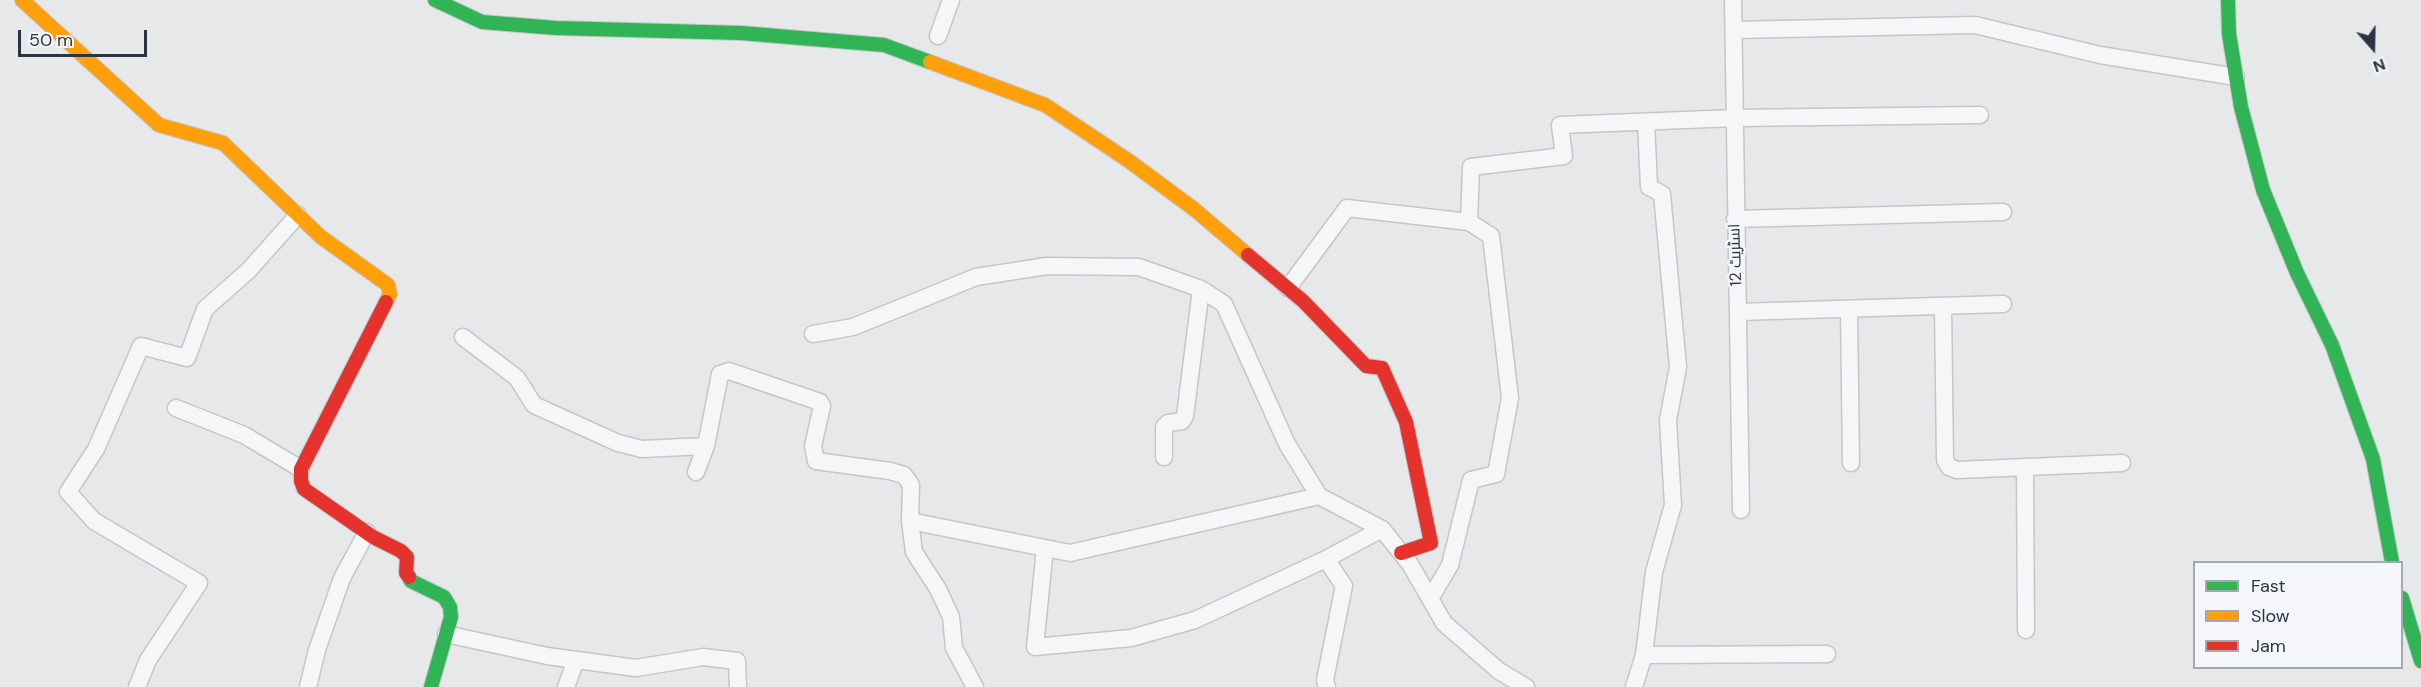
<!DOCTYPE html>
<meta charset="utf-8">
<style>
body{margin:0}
#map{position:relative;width:2421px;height:687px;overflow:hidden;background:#e6e8ea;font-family:"DM Sans",sans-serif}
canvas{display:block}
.legend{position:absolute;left:2193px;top:561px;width:210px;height:108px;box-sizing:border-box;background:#f4f6f9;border:2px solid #a4a8b1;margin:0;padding:8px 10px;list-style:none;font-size:18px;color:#2b3445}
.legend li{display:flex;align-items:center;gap:12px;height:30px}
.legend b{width:30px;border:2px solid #a4a8b1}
.north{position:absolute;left:2343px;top:18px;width:60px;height:60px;-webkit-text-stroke:4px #f4f6f9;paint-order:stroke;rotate:160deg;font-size:16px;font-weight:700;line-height:24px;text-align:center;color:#2b3445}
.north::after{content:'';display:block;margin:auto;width:21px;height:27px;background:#2b3445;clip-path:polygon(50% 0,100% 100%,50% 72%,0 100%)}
.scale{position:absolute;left:18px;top:30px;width:129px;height:27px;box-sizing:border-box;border:3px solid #2b3445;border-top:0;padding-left:8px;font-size:18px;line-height:21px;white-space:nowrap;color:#2b3445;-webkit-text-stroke:4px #f4f6f9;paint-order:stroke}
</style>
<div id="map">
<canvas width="2421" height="687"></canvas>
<ul class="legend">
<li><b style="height:8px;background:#30b455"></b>Fast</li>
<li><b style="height:8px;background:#ff9f0a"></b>Slow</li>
<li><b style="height:8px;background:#e5322d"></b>Jam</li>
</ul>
<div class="north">N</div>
<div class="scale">50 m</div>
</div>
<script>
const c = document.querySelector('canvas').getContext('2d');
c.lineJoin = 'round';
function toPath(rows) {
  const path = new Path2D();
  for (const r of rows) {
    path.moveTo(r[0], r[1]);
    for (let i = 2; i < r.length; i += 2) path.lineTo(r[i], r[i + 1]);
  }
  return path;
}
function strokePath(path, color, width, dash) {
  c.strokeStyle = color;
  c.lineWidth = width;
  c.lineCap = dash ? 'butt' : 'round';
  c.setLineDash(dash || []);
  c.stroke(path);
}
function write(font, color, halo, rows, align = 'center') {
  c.font = font + ' "DM Sans",Cairo,sans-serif';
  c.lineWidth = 5;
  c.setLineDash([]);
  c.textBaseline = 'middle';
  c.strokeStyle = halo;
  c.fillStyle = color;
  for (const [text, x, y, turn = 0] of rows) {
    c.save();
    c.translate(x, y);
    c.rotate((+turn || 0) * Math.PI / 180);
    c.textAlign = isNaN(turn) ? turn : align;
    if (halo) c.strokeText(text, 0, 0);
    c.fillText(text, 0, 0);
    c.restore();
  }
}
const street = toPath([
 [1733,0,1741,510],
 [1734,30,1975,25,2100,55,2236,77],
 [938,36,951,0],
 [1735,219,2003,212],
 [1288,288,1347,208,1469,222,1471,167,1564,156,1560,125,1735,118,1980,115],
 [1943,306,1945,460,1949,467,1957,470,2122,463],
 [1849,309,1851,463],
 [1738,312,2003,304],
 [813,334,853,327,976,277,1047,266,1139,267,1201,289,1224,304,1287,444,1319,496,1382,529,1410,564,1444,623,1499,671,1526,687],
 [463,337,517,378,534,405,618,443,642,449,706,446],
 [176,408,244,435,301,469],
 [1164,457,1164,427,1168,423,1182,421,1185,416,1201,289],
 [2025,467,2026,630],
 [696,472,706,446,720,374,729,371,820,402,822,406,813,446,816,461,890,471,904,475,911,485,910,521,914,552,938,589,951,617,954,648,975,687],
 [910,521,1070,553,1319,496],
 [1045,548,1035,647,1131,638,1195,620,1326,559],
 [1430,599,1450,565,1471,480,1496,474,1510,398,1491,236,1469,222],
 [446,634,547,656,636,668,703,657,737,661,738,687],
 [1644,655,1827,654],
 [137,687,148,660,199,583,94,521,68,492,96,449,141,346,187,358,205,309,249,270,298,215],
 [308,687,317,650,342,578,367,532],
 [566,687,576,660],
 [1327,687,1325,680,1344,586,1326,559,1382,529],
 [1634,687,1644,655,1654,572,1673,505,1668,420,1678,367,1662,194,1649,187,1646,122]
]);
const fast = toPath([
 [435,0,482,22,556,28,741,33,884,45,930,62],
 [2228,0,2229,34,2241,107,2263,190,2297,273,2332,345,2373,459,2392,562],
 [409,577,411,581,444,597,450,607,451,617,431,687],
 [2402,598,2421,661]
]);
const slow = toPath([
 [22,0,159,125,223,143,321,237,388,285,390,294,386,302],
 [930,62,1045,105,1129,161,1194,209,1248,255]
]);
const jam = toPath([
 [1248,255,1303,301,1366,366,1382,368,1406,422,1431,543,1401,553],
 [386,302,301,469,301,481,304,489,373,537,401,551,407,557,406,573,409,577]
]);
const streetNames = [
 ["اسٹریٹ 12",1736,255,-92]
];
strokePath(street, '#c4c6c8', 19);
strokePath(fast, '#c4c6c8', 16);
strokePath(slow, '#c4c6c8', 16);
strokePath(jam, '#c4c6c8', 16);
strokePath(street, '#f5f6f7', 16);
strokePath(fast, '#30b455', 14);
strokePath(slow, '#ff9f0a', 14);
strokePath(jam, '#e5322d', 14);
write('16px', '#2b3445', '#f4f6f9', streetNames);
</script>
